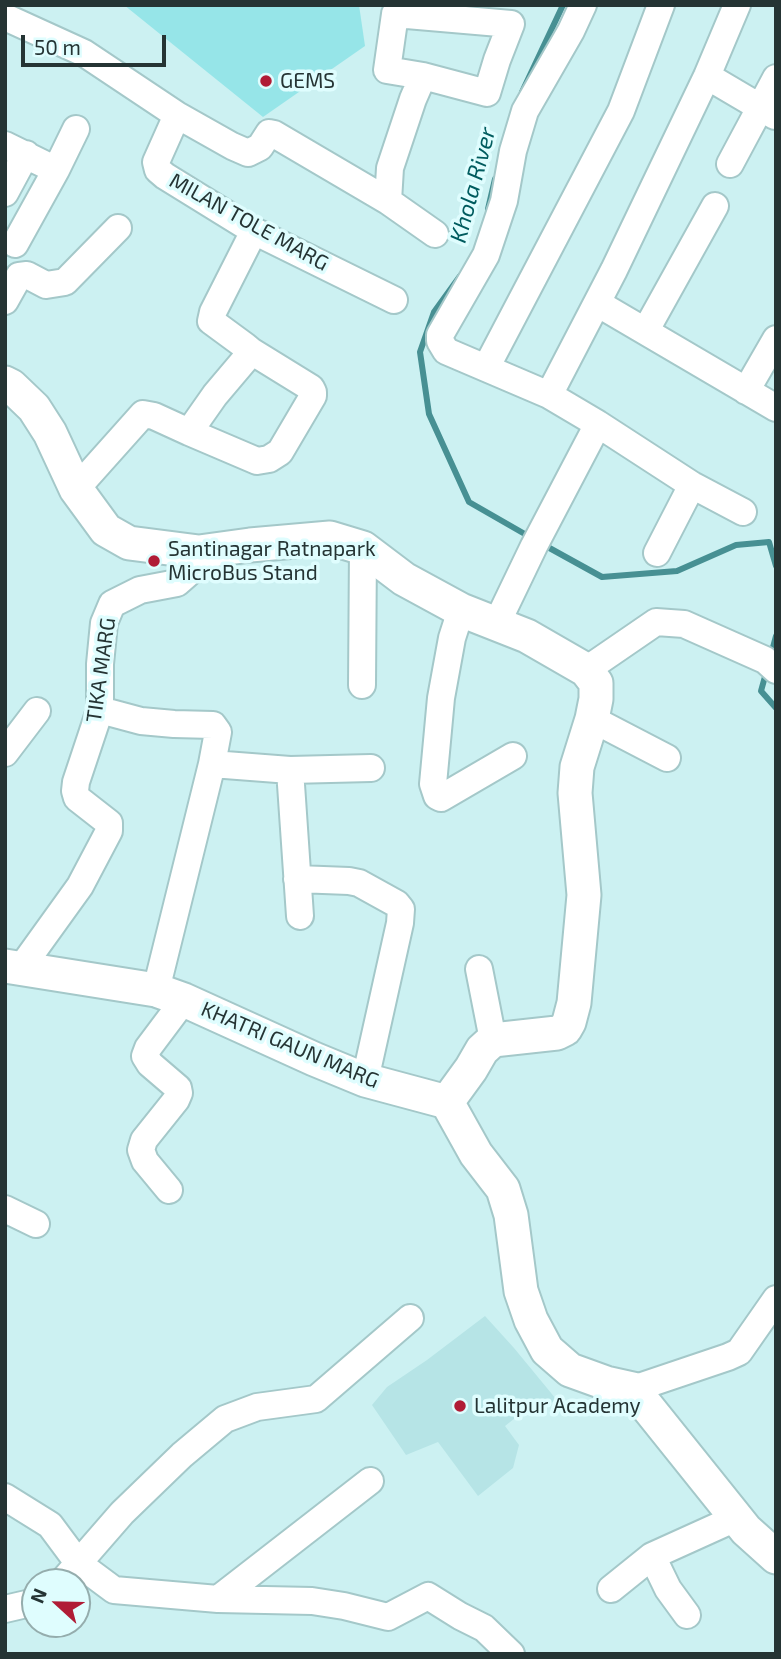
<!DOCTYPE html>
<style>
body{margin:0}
#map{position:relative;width:781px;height:1659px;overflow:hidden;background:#ccf1f2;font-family:"Exo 2",sans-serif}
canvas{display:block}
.frame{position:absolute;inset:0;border:7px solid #253434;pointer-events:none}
.north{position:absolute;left:21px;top:1568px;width:70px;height:70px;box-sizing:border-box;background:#dffdfe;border:2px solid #95adad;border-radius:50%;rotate:292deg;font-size:19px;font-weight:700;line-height:28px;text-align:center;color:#253434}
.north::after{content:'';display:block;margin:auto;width:24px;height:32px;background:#b01c36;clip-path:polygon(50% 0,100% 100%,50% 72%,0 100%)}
.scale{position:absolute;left:21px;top:35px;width:145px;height:32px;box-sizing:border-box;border:4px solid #253434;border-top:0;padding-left:9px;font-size:21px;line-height:24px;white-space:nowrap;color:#253434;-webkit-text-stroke:5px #dffdfe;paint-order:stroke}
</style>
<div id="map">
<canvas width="781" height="1659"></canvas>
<div class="frame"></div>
<div class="north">N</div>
<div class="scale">50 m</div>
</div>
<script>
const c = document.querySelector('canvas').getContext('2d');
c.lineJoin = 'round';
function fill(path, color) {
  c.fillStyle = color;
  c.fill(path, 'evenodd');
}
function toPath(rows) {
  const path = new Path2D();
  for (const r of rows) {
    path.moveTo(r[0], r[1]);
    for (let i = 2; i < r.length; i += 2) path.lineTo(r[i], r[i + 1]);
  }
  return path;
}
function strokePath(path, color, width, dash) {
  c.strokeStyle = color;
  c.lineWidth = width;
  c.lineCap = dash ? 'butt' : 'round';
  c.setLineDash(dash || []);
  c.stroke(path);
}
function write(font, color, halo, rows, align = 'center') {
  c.font = font + ' "Exo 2",sans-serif';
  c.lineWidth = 7;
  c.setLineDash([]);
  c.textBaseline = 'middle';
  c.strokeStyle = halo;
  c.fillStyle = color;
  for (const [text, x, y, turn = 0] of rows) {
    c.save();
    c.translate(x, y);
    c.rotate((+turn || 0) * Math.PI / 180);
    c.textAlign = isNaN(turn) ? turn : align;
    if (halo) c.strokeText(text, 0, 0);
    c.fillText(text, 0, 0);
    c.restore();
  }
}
const built = toPath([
 [485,1316,514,1348,556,1399,538,1414,529,1407,505,1426,519,1445,513,1468,478,1496,438,1442,406,1455,372,1405,387,1387,427,1360]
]);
const green = toPath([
 [124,5,359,5,365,46,263,117]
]);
const stream = toPath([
 [522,92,563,5],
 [488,209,495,179],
 [460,276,434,312,420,352,429,414,469,502,530,537],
 [544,545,602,577,677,571,736,545,769,542,776,566],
 [772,651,776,636],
 [766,673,761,691,776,708]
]);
const minor = toPath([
 [583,5,571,31,525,111,513,151,504,201,486,255,440,335,440,341,446,351,549,395,598,424,692,485,743,512],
 [395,14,511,24,497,60,487,93,423,76,387,70,395,14],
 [5,17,84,53,177,115,232,146,248,153,260,147,269,133,274,134,388,201,435,234],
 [707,76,775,116],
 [177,115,156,162,158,170,165,176,254,231,394,300],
 [5,145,56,170],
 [730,164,776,78],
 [5,193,26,154],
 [388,201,390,168,413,99,423,76],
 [15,244,56,170,76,129],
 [5,301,19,276,27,275,46,285,65,282,118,228],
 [597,303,776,408],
 [646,330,715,206],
 [486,368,621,111,661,5],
 [746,391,776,339],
 [549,395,614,270,707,76,737,5],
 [189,432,257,461,269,459,280,452,313,396,313,392,311,388,251,351],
 [76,489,143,414,154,416,189,432,215,395,248,356,251,351,245,346,211,321,213,312,254,231],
 [657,553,692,485],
 [461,610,452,638,441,698,433,784,437,796,441,798,513,756],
 [496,625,534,546,598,424],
 [586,670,656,622,684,624,765,660,776,670],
 [362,685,363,548],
 [100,710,141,721,174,724,213,725,218,732,212,764,156,990],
 [592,719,667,758],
 [5,753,37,711],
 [212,764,290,770,371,768],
 [290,770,300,916],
 [297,879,349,881,359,883,397,904,401,909,400,923,365,1080],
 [21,968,80,886,109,831,109,823,77,798,75,791,76,782,100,710,100,664,104,623,112,604,140,590,177,583,193,569,199,552],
 [479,969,493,1040],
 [169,1190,145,1161,141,1150,144,1140,176,1100,179,1093,178,1088,150,1064,145,1056,148,1048,184,1000],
 [5,1209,36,1224],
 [633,1389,728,1357,739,1352,776,1299],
 [5,1497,50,1525,79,1564,114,1590,218,1599,370,1481],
 [652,1556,736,1518],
 [62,1582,122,1513,182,1455,225,1419,257,1407,316,1399,410,1318],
 [611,1589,652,1556,668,1589,687,1615],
 [218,1599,312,1601,344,1606,388,1617,428,1596,460,1616,484,1628,511,1654],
 [5,1609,35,1602]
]);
const major = toPath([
 [5,383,11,386,34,408,50,433,76,489,106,530,129,543,199,552,250,545,330,538,363,548,404,579,461,610,527,636,586,670,596,683,596,699,592,719,577,767,575,793,584,895,574,1003,569,1022,565,1029,557,1033,493,1040,482,1050,471,1069,447,1102],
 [5,966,156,990,184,1000,314,1059,365,1080,447,1102,476,1154,503,1189,511,1215,521,1291,531,1320,547,1350,570,1370,606,1383,633,1389,746,1530,776,1557]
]);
const markers = [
 [266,81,7,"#b01c36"],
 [154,561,7,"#b01c36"],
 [460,1406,7,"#b01c36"]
];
const poiNames = [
 ["GEMS",280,81],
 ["Santinagar Ratnapark",168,549],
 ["MicroBus Stand",168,573],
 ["Lalitpur Academy",474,1406]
];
const streetNames = [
 ["MILAN TOLE MARG",249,222,29],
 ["TIKA MARG",101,670,-82],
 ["KHATRI GAUN MARG",290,1045,23]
];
const waterNames = [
 ["Khola River",473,185,-75]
];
fill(built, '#b6e4e6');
fill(green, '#96e5e8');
strokePath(stream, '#479093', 6);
strokePath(minor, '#a4c8c9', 30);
strokePath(major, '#a4c8c9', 37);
strokePath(minor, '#fff', 26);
strokePath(major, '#fff', 33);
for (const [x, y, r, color] of markers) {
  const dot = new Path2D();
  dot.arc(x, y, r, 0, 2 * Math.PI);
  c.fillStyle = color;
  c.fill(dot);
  strokePath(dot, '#dffdfe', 2.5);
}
write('21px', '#253434', '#dffdfe', poiNames, 'left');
write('21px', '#253434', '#dffdfe', streetNames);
write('italic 23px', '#005c5f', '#dffdfe', waterNames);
</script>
